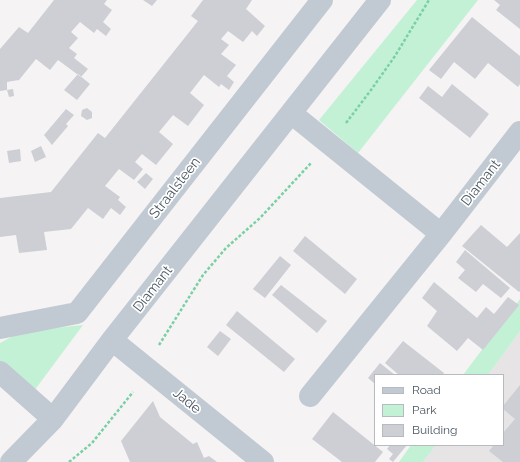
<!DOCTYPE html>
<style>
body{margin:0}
#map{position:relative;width:520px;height:462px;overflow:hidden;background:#f5f3f3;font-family:Raleway,sans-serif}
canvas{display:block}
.legend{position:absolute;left:374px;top:374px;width:130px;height:72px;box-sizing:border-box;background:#fff;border:1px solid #b7bbc0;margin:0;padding:5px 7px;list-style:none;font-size:12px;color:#4a5661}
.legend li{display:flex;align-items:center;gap:8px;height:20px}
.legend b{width:20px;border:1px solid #b7bbc0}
</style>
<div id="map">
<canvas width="520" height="462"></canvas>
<ul class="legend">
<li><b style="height:5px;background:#c1cad2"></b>Road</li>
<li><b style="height:11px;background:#c3f1d5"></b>Park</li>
<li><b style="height:11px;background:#cdcfd5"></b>Building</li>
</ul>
</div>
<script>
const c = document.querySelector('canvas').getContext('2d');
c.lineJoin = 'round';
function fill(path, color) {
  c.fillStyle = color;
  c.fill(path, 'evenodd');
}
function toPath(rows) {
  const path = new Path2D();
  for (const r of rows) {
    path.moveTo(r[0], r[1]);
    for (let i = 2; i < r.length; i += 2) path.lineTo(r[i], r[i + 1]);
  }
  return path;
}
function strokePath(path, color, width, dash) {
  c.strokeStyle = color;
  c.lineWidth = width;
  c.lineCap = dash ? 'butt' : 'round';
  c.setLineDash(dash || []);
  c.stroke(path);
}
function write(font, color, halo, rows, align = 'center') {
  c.font = font + ' Raleway,sans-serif';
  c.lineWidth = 3.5;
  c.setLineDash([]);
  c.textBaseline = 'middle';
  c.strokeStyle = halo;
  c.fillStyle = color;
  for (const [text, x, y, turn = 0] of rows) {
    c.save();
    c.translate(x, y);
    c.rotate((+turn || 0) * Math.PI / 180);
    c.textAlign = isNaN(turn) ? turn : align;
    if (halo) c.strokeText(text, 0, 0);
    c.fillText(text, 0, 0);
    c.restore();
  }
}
const education = toPath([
 [520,331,520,462,423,462,436,445,503,445,503,375,488,375]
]);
const green = toPath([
 [417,0,478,0,358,153,319,120],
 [520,299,520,331,488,375,463,375],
 [83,325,31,395,0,366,0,343,15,335,55,328],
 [411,445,436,445,423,462,399,462]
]);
const building = toPath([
 [54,0,107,0,104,4,112,10,103,22,111,29,106,36,97,29,94,33,80,22,71,32,78,38,69,48,77,54,74,58,88,69,81,77,58,60,50,70,36,59,19,80,7,82,7,90,0,91,0,49,19,27,28,33],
 [143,0,157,0,152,6],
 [203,0,252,0,246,9,265,26,257,36,252,31,243,42,228,31,221,39,229,45,221,54,236,65,227,76,234,82,229,90,221,84,219,87,204,75,190,93,204,105,188,126,173,115,159,132,173,144,156,165,142,154,135,162,143,169,134,180,119,169,105,186,120,197,118,200,126,207,120,215,111,208,103,219,88,208,71,229,44,232,47,250,19,253,16,235,0,237,0,198,51,192,98,133,105,138,198,21,191,16],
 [494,0,520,0,520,29,496,10,500,5],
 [472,17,520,56,520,84,518,87,488,63,475,79,454,62,441,79,429,70],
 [78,74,90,84,77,100,64,90],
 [452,84,489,114,470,138,419,98,428,86,442,97],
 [13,89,14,96,9,97,7,90],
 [87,108,92,112,92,118,87,120,81,116,82,110],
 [66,109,74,115,66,124,68,126,52,145,44,135],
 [41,146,46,157,35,162,31,151],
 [20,149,21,161,9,163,7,151],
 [146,173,153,179,145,189,137,182],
 [481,225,507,247,520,233,520,291,519,292,462,246],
 [305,236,357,279,345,294,293,251],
 [465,250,510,288,501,298,483,284,476,292,458,278,465,270,456,262],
 [280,256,291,265,265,298,253,289],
 [434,282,477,318,486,307,494,314,508,297,519,305,483,350,468,338,457,351,427,326,437,311,422,298],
 [281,285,327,321,317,333,272,295],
 [237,311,295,359,284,372,226,325],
 [220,331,231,339,218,356,207,347],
 [403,341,444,373,443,375,399,375,385,363],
 [380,363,395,375,375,375,375,384,368,378],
 [520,385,520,462,503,462,489,451,494,445,503,445,503,433,515,419,503,409,503,406],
 [153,401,160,417,193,444,197,442,204,458,209,456,217,462,130,462,121,441],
 [333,412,383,452,375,462,342,462,312,439],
 [390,445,407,445,393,462,389,459,393,454,387,449]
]);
const path = toPath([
 [346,123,371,90,395,56,429,0],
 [159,345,203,275,226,248,260,218,311,163],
 [69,462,92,443,133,392]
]);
const minor = toPath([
 [291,113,441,234],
 [0,328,77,313,322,0],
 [112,340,263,462],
 [0,372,53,419],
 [310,396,441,234,520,132],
 [11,462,53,419,112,340,380,0]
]);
const streetNames = [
 ["Diamant",481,183,-52],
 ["Straalsteen",175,188,-52],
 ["Diamant",153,289,-52],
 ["Jade",187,401,39]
];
fill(education, '#e6e4e5');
fill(green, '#c3f1d5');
fill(building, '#cdcfd5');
strokePath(path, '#7ad0a6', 2.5, [3, 2]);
strokePath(minor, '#c1cad2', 22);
write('14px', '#4a5661', '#fff', streetNames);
</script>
